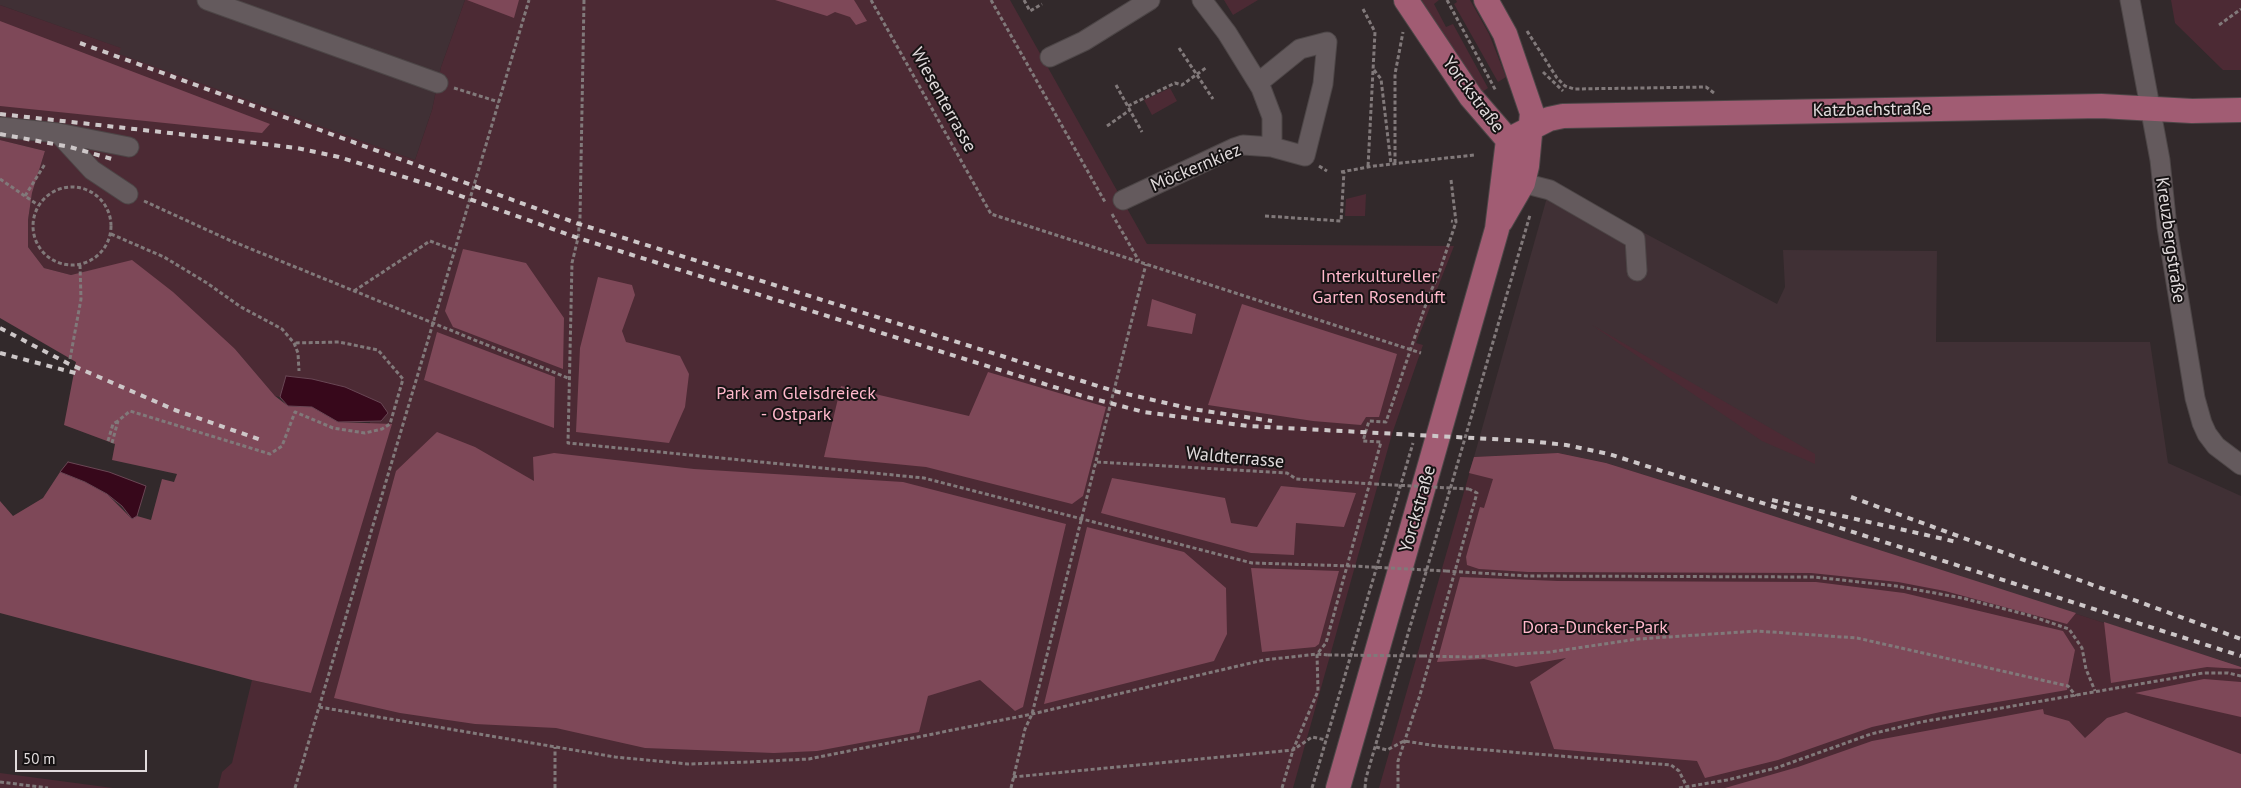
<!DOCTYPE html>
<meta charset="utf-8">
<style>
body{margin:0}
#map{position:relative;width:2241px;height:788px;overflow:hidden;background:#32292b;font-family:"PT Sans",sans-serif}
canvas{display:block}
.scale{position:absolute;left:15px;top:750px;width:132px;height:22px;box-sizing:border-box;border:2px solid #e1dbdc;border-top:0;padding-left:6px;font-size:15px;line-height:18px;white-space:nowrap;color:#e1dbdc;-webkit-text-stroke:4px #171314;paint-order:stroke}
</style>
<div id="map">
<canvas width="2241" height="788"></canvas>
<div class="scale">50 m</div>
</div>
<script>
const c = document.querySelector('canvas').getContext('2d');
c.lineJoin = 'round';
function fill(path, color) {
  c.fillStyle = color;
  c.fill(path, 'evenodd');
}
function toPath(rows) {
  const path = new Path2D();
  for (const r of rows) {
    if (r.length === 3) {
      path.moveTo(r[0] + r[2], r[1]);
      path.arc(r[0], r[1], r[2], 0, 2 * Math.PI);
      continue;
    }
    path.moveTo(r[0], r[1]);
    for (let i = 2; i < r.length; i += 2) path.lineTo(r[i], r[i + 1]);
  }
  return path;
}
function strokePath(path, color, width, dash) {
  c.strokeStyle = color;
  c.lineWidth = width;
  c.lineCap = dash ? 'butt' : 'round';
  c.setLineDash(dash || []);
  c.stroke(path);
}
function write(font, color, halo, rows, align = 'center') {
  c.font = font + ' "PT Sans",sans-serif';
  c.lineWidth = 4;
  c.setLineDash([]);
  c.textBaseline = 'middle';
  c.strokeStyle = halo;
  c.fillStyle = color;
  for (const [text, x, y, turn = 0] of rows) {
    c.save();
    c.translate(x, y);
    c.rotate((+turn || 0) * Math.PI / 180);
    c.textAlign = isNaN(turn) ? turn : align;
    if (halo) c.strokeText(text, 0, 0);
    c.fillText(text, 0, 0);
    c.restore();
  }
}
const built = toPath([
 [0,0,465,0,441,67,432,110,415,160,1114,410,118,54,120,48,0,5],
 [1551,183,1777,304,1785,287,1783,250,1937,251,1936,342,2150,342,2168,463,2241,496,2241,667,1606,463,1558,453,1474,457]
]);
const green = toPath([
 [465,0,1010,0,1147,244,1454,246,1416,343,1423,345,1392,434,1293,788,218,788,222,772,232,763,252,680,311,693,370,422,381,421,388,413,381,403,345,387,312,379,286,376,280,397,275,396,235,349,99,269,71,275,44,268,28,247,28,220,32,193,45,151,0,140,0,5,121,48,119,54,415,160,432,110,441,67],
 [1224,0,1258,0,1233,15],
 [1421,0,1439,0,1434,4,1446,27,1453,24,1488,88,1482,92],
 [1456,0,1470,0,1489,34,1506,77,1498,82,1454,4,1457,2],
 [2171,0,2241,0,2241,70,2223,70,2175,23],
 [1170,88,1177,101,1152,115,1144,100],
 [1366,194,1365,216,1345,216,1346,199],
 [1592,325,1815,454,1815,464,1762,441],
 [1558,453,1606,463,1686,488,2241,667,2241,788,1379,788,1474,457],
 [0,773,113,788,0,788]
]);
const forest = toPath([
 [467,0,519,0,514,18],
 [775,0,854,0,867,21,856,25,850,17,835,12,827,16],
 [0,21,270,124,262,133,0,106],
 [0,140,45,151,32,193,28,220,28,247,44,268,71,275,132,260,173,292,235,349,275,396,288,406,312,407,338,422,392,424,311,693,252,680,0,613,0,501,13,516,43,498,60,472,85,482,107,494,132,519,137,516,151,520,162,479,174,482,177,474,112,460,115,444,64,425,76,362,0,318],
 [463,249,526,263,564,318,563,369,453,327,445,311],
 [598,277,632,285,635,295,622,331,626,342,680,356,689,374,685,407,669,443,576,432,580,348],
 [1152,299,1196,314,1192,334,1147,326],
 [1242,304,1397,354,1379,417,1366,417,1361,425,1313,421,1208,405],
 [437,332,555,377,554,428,424,380],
 [988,372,1106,407,1083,496,1072,504,926,467,824,457,841,386,969,416],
 [437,432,475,447,534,481,533,457,554,453,694,469,903,482,1066,524,1023,707,1015,711,980,680,928,696,919,732,817,751,774,753,645,748,556,728,475,724,400,713,334,698,396,471],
 [1558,453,1606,463,1686,488,2076,613,2067,624,1945,591,1898,582,1811,573,1528,572,1479,569,1467,565,1466,557,1480,507,1484,508,1493,479,1469,473,1474,457],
 [1112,478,1225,498,1231,523,1257,527,1281,486,1356,493,1344,527,1296,523,1294,555,1251,553,1101,513],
 [1087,527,1184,552,1226,588,1227,634,1214,661,1044,704],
 [1251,568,1339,571,1319,644,1315,647,1262,652],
 [1460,577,1558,581,1816,582,1904,593,2063,631,2075,650,2067,690,1945,711,1872,727,1778,760,1705,778,1697,761,1554,749,1530,682,1566,658,1516,667,1484,659,1437,662],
 [2104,622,2241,667,2241,669,2207,667,2111,683],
 [2204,679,2241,682,2241,717,2135,693],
 [2043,709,2044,714,2069,721,2085,738,2107,718,2126,712,2241,754,2241,788,1725,788,1798,767,1872,741]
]);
const water = toPath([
 [286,376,312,379,345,387,381,403,388,413,381,421,338,422,312,407,288,406,280,397,286,376],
 [68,462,109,472,146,486,137,516,132,519,122,506,107,494,85,482,60,472,68,462]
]);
const path = toPath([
 [584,0,580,218,578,238,572,263,568,443,924,478,1252,563,1352,566],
 [871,0,991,214,1421,353],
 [991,0,1105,202],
 [1024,0,1030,11,1042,4],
 [1447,0,1496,91],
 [1363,9,1375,32,1368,167],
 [2219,25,2241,9],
 [1527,31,1557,78,1565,86,1574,89,1706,87,1714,93],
 [1179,48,1213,99],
 [1374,70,1381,79,1391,164],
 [1543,72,1563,91],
 [1116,85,1142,132],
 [454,88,499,102],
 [1128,106,1175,83,1182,85,1207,67],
 [1107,126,1130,110],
 [1395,163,1395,74,1403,32],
 [1319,166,1327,171],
 [1341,172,1374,166,1474,155],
 [0,179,38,205],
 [1451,180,1456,222,1451,221],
 [72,226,39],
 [25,196,45,164],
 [144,201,229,240,568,378],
 [1112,214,1139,261],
 [1265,216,1341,221,1344,172],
 [111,234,164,257,207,283,241,307,282,329,294,343,298,353,299,371],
 [354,291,430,241,454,250],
 [70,359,81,299,80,265],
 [108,441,113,424,118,421],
 [112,443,118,421,130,411,270,454,282,446,295,412,333,428,365,433,382,429,390,424,403,379,378,350,339,342,294,343],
 [1097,462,1287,473,1296,479,1375,484],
 [1446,571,1528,576,1814,577,1896,586,1962,598,2028,615,2069,629,2082,648,2086,669,2095,691],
 [1423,656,1470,657,1550,652,1638,639,1757,631,1857,638,2068,686,2076,696],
 [319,707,615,757,688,764,748,762,809,759,1032,714,1264,660,1317,654,1328,655],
 [1376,747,1387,750,1404,741,1437,746,1671,765,1679,771,1687,787],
 [1013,777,1293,750,1312,737,1326,740],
 [0,782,48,788],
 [295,788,529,0],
 [555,788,555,747],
 [1011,788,1025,729,1032,714,1146,264],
 [1282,788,1293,750,1318,691,1317,654,1326,643,1381,442,1363,441,1369,421,1386,422,1429,295,1438,276,1456,222],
 [1312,788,1413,443],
 [1365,788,1366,778,1530,215],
 [1398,788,1398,761,1420,695,1477,493,1469,489],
 [1679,788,1727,780,1776,768,1871,734,1921,722,2203,673,2228,673,2241,676]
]);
const minor = toPath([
 [207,0,438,83],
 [2130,0,2160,160,2167,227,2195,398,2202,423,2207,434,2216,446,2241,465],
 [1050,57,1084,41,1150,0],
 [1258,83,1300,49,1327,42,1323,84,1305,156,1272,147],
 [0,127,58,133,129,147],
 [58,133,92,170,128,194],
 [1523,183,1550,190,1635,239,1637,271],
 [1123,200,1234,148,1243,145,1272,147,1272,117,1261,88,1227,33,1202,0]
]);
const major = toPath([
 [1486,0,1505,34,1532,113,1527,166,1523,183,1501,221],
 [1508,140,1549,119,1563,116,2101,106,2192,111,2241,110],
 [1338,788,1497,229,1508,140,1471,97,1406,0]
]);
const rail = toPath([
 [80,43,579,224,1114,391,1192,409,1272,421],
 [0,114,206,137,297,148,339,157,430,185,578,238,1083,396,1144,412,1248,426,1529,441,1566,445,1609,454,2241,656],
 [0,134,70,147,112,159],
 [0,328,69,364,175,410,264,441],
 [0,353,79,374],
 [1851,497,2241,639],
 [1772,500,1957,542]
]);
const pathBridge = toPath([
 [1375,484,1469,489],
 [1352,566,1446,571],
 [1328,655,1423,656]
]);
const streetNames = [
 ["Yorckstraße",1473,95,53],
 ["Wiesenterrasse",943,100,61],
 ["Katzbachstraße",1872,110,-1],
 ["Möckernkiez",1196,168,-23],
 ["Kreuzbergstraße",2170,240,82],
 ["Waldterrasse",1235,458,5],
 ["Yorckstraße",1418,509,-74]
];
const parkNames = [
 ["Interkultureller",1379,277],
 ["Garten Rosenduft",1379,298],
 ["Park am Gleisdreieck",796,394],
 ["- Ostpark",796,415],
 ["Dora-Duncker-Park",1595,628]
];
fill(built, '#403035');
fill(green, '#4c2a34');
fill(forest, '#7e4858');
fill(water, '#37081b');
strokePath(water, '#6a4755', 1);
strokePath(minor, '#4d4647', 21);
strokePath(major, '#4d4647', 26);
strokePath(path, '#81797a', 3, [4, 2.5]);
strokePath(minor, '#645a5d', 19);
strokePath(major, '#a15c73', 24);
strokePath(rail, '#cdc7c8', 4, [6, 6]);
strokePath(pathBridge, '#81797a', 3, [4, 2.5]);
write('18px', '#e1dbdc', '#171314', streetNames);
write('18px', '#ffb8cb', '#171314', parkNames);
</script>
